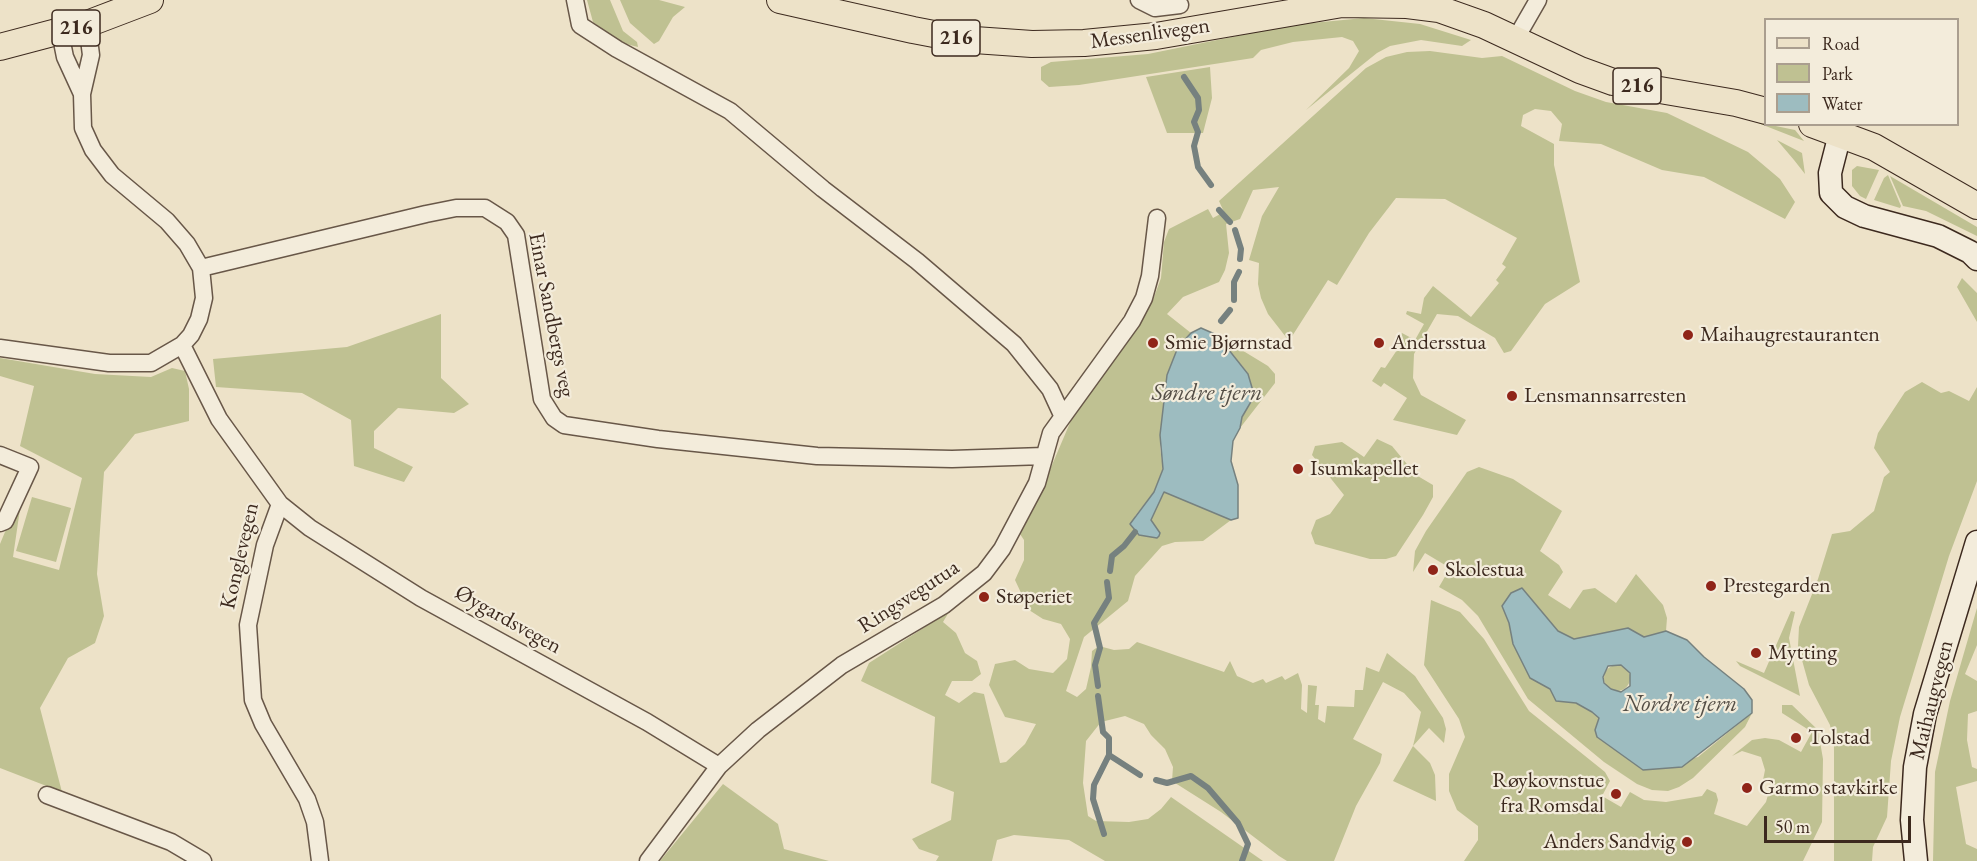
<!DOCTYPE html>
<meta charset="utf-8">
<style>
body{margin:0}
#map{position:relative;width:1977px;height:861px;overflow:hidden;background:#ede2c8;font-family:"EB Garamond",serif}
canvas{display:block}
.legend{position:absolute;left:1764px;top:18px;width:195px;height:108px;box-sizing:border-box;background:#f3ecdb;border:2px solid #aa9e8f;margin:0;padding:8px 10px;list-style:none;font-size:18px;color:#3c291e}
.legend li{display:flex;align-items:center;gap:12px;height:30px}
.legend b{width:30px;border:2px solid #aa9e8f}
.scale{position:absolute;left:1764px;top:816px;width:147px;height:27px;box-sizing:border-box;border:3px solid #3c291e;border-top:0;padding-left:8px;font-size:18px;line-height:21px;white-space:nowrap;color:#3c291e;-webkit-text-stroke:4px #f3ecdb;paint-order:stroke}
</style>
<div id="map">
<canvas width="1977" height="861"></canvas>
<ul class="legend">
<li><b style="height:8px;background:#ede2c8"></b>Road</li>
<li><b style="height:16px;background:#bfc192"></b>Park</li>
<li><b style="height:16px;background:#9dbcc0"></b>Water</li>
</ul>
<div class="scale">50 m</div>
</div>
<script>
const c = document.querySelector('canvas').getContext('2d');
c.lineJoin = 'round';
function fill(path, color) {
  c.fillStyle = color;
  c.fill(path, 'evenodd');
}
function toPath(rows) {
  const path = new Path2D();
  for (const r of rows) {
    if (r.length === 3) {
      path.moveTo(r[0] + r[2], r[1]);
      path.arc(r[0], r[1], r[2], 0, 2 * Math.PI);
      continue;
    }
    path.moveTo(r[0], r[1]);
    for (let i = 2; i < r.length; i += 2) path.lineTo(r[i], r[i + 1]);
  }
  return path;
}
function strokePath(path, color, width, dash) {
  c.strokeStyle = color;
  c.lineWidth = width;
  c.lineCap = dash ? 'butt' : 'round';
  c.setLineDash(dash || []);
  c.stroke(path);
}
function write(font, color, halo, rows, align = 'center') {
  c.font = font + ' "EB Garamond",serif';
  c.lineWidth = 4.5;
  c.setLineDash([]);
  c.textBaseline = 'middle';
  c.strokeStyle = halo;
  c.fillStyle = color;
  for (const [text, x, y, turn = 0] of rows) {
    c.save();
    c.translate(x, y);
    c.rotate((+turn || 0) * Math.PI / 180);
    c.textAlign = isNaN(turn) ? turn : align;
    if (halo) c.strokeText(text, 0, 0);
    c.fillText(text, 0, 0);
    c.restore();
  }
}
const green = toPath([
 [587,0,610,0,623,31,637,42,638,47,622,43,593,22],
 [620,0,659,0,685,7,673,17,659,41,654,44,630,23],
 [1364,18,1420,24,1471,40,1462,46,1421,40,1390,46,1377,53,1306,110,1349,68,1359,51,1353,41,1342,37,1293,42,1261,50,1253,58,1079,85,1049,87,1041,80,1041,67,1051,62,1148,54,1291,25],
 [1430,51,1482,58,1502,56,1575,91,1606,102,1667,113,1748,152,1780,179,1795,202,1785,219,1704,177,1662,170,1601,144,1559,141,1562,124,1551,111,1535,109,1523,115,1521,126,1554,144,1554,165,1580,282,1545,304,1511,351,1504,353,1495,338,1458,316,1437,314,1414,354,1413,378,1421,395,1466,420,1457,435,1393,420,1407,398,1384,383,1381,387,1372,381,1381,367,1385,368,1403,341,1399,337,1402,333,1415,340,1424,324,1406,314,1407,311,1421,314,1424,298,1433,286,1471,317,1499,283,1496,280,1506,267,1502,264,1517,238,1445,199,1396,198,1369,233,1337,285,1328,280,1289,341,1268,314,1261,298,1258,284,1259,263,1249,260,1262,216,1279,187,1253,190,1240,219,1226,224,1229,253,1225,270,1219,282,1183,297,1167,314,1191,333,1178,347,1167,375,1160,448,1163,468,1154,492,1135,516,1139,535,1160,533,1151,520,1164,491,1231,520,1203,541,1175,542,1162,546,1135,576,1128,601,1084,637,1066,691,1077,697,1086,689,1091,667,1092,651,1099,646,1114,650,1129,649,1137,642,1224,672,1230,661,1237,676,1253,683,1263,679,1266,683,1282,676,1285,680,1298,673,1302,685,1301,709,1307,713,1308,685,1317,686,1315,705,1319,705,1318,719,1325,723,1327,706,1354,707,1355,690,1363,690,1366,667,1379,672,1387,653,1415,676,1443,718,1446,729,1444,743,1429,728,1413,746,1430,763,1435,775,1436,801,1393,781,1413,746,1421,712,1404,693,1383,682,1353,739,1382,754,1380,763,1356,806,1334,861,1287,861,1279,856,1221,812,1172,781,1173,767,1165,749,1151,735,1144,724,1125,716,1101,722,1086,741,1083,783,1088,816,1096,821,1129,822,1148,819,1161,809,1171,797,1263,861,1105,861,1069,840,1014,835,997,840,992,861,936,861,939,856,919,849,912,839,951,820,954,792,931,783,935,717,861,681,869,663,925,627,924,621,935,620,949,612,943,622,956,633,965,653,977,661,981,674,972,681,952,681,945,695,959,703,974,692,984,694,1000,763,1006,762,1025,744,1036,724,1005,717,989,685,995,664,1015,660,1029,669,1053,673,1067,659,1070,639,1061,624,1043,619,1029,610,1015,580,1024,560,1024,540,1020,534,1032,512,1075,411,1138,326,1153,300,1161,278,1164,242,1169,229,1208,209,1213,218,1224,212,1219,201,1366,68,1386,57,1407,52],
 [1210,67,1212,98,1203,133,1167,133,1146,77],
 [1735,114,1765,122,1766,124,1795,130,1804,141],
 [1777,140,1802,153,1805,174,1794,160],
 [1857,166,1879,170,1866,199,1860,196,1852,186,1852,170],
 [1888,175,1901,206,1900,208,1874,200,1884,178],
 [1890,176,1977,227,1977,236,1926,211,1903,206],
 [1962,278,1977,293,1977,322,1957,287],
 [441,314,441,378,469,404,454,413,398,408,374,431,374,448,413,467,404,482,354,466,351,420,302,393,216,387,213,359,347,347],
 [1217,335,1268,366,1275,374,1275,383,1240,428,1242,417,1252,401,1248,373],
 [0,358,95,374,151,377,172,368,185,371,189,389,189,421,135,434,104,472,97,574,104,616,95,643,68,658,40,708,62,792,0,768,0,544,12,515,20,509,13,557,59,570,82,478,20,446,34,386,0,376],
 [1922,382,1941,393,1949,391,1969,401,1977,387,1977,481,1949,556,1900,717,1891,761,1887,817,1873,847,1872,861,1834,861,1834,746,1830,725,1809,685,1798,646,1799,627,1818,579,1832,534,1850,531,1874,511,1884,477,1890,472,1874,448,1878,433,1905,392],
 [1377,439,1392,446,1416,475,1433,485,1433,497,1423,515,1396,556,1386,559,1370,559,1315,544,1311,533,1316,520,1330,514,1344,495,1312,455,1315,446,1342,442,1364,457],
 [1479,467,1513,479,1562,511,1540,551,1559,565,1563,572,1548,595,1570,609,1583,590,1595,588,1616,603,1636,574,1663,605,1667,618,1666,631,1653,636,1644,637,1628,628,1574,639,1558,631,1522,588,1511,593,1502,606,1509,623,1513,644,1530,678,1551,689,1556,701,1576,703,1592,712,1599,717,1595,730,1597,737,1643,770,1698,757,1752,713,1745,727,1693,778,1679,787,1668,791,1652,790,1637,784,1604,762,1528,699,1478,616,1462,600,1439,587,1450,568,1425,553,1413,572,1415,551,1426,531,1467,472],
 [32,497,71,508,56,562,16,551],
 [1431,600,1460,612,1484,639,1529,711,1605,772,1610,781,1602,796,1621,807,1630,792,1644,800,1666,802,1702,796,1707,789,1716,793,1718,800,1714,814,1747,826,1766,802,1771,784,1763,780,1765,770,1761,757,1742,751,1732,756,1752,740,1765,738,1779,740,1801,752,1812,732,1782,713,1782,705,1792,705,1818,730,1823,759,1822,822,1803,861,1464,861,1478,840,1478,826,1457,810,1449,791,1449,774,1465,737,1459,719,1424,665],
 [1977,608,1977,645,1965,674,1977,681,1977,711,1968,714,1967,740,1972,767,1977,769,1977,781,1956,787,1966,844,1977,849,1977,861,1933,861,1935,772,1950,701],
 [1791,611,1795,612,1789,638,1800,696,1740,666,1736,661,1764,673],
 [1617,678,13],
 [723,784,778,824,784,849,829,861,660,861]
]);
const water = toPath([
 [1201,328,1217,335,1248,374,1253,391,1252,400,1242,417,1240,428,1233,441,1231,461,1238,485,1238,518,1231,520,1164,492,1151,520,1160,533,1159,536,1157,538,1139,535,1130,524,1154,492,1163,469,1160,435,1167,375,1178,347,1191,333,1201,328],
 [1522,588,1558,631,1574,639,1628,628,1644,637,1666,631,1687,640,1704,657,1744,689,1752,700,1752,713,1682,767,1643,770,1597,737,1595,730,1599,718,1592,712,1576,703,1556,701,1550,689,1530,678,1513,644,1509,623,1502,606,1511,593,1522,588],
 [1621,665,1630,673,1630,686,1621,692,1611,689,1604,683,1603,677,1608,666,1621,665]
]);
const stream = toPath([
 [1184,77,1198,98,1199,110,1194,122,1198,132,1194,146,1198,167,1211,185],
 [1219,210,1230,222],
 [1235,230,1241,249,1240,259],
 [1234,300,1234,282,1239,272],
 [1221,321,1230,310],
 [1110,571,1112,556,1124,546,1135,532],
 [1098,686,1095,665,1100,648,1094,623,1109,598,1107,582],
 [1098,696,1103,732,1109,738,1109,755,1094,785,1093,799,1104,834],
 [1109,755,1140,775],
 [1156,780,1167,783,1191,776,1208,788,1238,823,1248,844,1242,861]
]);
const street = toPath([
 [575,0,580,25,617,49,730,111,823,189,917,261,1014,344,1050,389,1062,415],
 [1139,0,1155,8,1180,5],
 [60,32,65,57,82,94],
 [1515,40,1538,0],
 [201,268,426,214,456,208,485,208,507,222,516,235,542,399,554,418,564,425,658,439,817,456,952,459,1044,456],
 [182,345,219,419,280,504,265,545,248,625,253,700,263,724,307,799,315,822,320,861],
 [0,348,109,363,151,363,182,345,191,335,199,319,204,298,201,268,187,244,167,221,112,175,93,150,83,128,82,94,91,55,87,24],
 [0,455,30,467,5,521,0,523],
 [280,504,310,528,421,598,647,722,719,766],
 [47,795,171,842,203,861],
 [648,861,719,766,758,730,842,665,944,605,984,573,1002,549,1037,483,1051,433,1132,321,1144,298,1150,276,1157,218]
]);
const secondary = toPath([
 [1840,134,1830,173,1831,193,1845,207,1864,216,1938,236,1970,252,1977,259],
 [1916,861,1912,820,1915,767,1925,714,1977,542]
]);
const primary = toPath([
 [780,0,913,30,960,39,1032,44,1084,43,1156,36,1342,4,1407,5,1439,9,1484,25,1580,70,1613,82,1736,103,1766,111],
 [0,47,87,24,150,0],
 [1812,124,1874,147,1977,206]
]);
const markers = [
 [1688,335,6,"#8f2418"],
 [1153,343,6,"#8f2418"],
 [1379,343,6,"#8f2418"],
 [1512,396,6,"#8f2418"],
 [1298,469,6,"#8f2418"],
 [1433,570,6,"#8f2418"],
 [1711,586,6,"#8f2418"],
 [984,597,6,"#8f2418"],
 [1756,653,6,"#8f2418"],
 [1796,738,6,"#8f2418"],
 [1747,788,6,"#8f2418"],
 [1616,794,6,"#8f2418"],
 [1687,842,6,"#8f2418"]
];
const shields = [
 [76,28,48],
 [956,38,48],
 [1637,86,48]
];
const shieldNames = [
 ["216",76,28],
 ["216",956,38],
 ["216",1637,86]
];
const streetNames = [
 ["Messenlivegen",1150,34,-8],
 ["Einar Sandbergs veg",551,315,79],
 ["Konglevegen",240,556,-77],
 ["Ringsvegutua",909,597,-33],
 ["Øygardsvegen",508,620,29],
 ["Maihaugvegen",1932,700,-76]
];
const poiNames = [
 ["Maihaugrestauranten",1700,335],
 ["Smie Bjørnstad",1165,343],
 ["Andersstua",1391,343],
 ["Lensmannsarresten",1524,396],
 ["Isumkapellet",1310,469],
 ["Skolestua",1445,570],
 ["Prestegarden",1723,586],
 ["Støperiet",996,597],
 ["Mytting",1768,653],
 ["Tolstad",1808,738],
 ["Røykovnstue",1604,781,"right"],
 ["fra Romsdal",1604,806,"right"],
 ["Garmo stavkirke",1759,788],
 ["Anders Sandvig",1675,842,"right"]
];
const waterNames = [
 ["Søndre tjern",1207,393],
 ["Nordre tjern",1680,704]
];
fill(green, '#bfc192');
fill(water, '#9dbcc0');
strokePath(water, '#76817f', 1.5);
strokePath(stream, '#76817f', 6);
strokePath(street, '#685748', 19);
strokePath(secondary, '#3c291e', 25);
strokePath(primary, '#3c291e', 28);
strokePath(street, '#f3ecdb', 16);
strokePath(secondary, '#f3ecdb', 22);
strokePath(primary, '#ede2c8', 26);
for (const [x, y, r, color] of markers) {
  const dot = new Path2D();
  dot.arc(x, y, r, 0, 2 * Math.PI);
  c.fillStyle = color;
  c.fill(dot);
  strokePath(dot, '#f3ecdb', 2);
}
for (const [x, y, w] of shields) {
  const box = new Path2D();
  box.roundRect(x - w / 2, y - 18, w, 36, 4.5);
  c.fillStyle = '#f3ecdb';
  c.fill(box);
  strokePath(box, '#3c291e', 1.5);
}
write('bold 21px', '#3c291e', null, shieldNames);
write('22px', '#3c291e', '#f3ecdb', streetNames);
write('22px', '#3c291e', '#f3ecdb', poiNames, 'left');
write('italic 24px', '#544e46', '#f3ecdb', waterNames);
</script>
